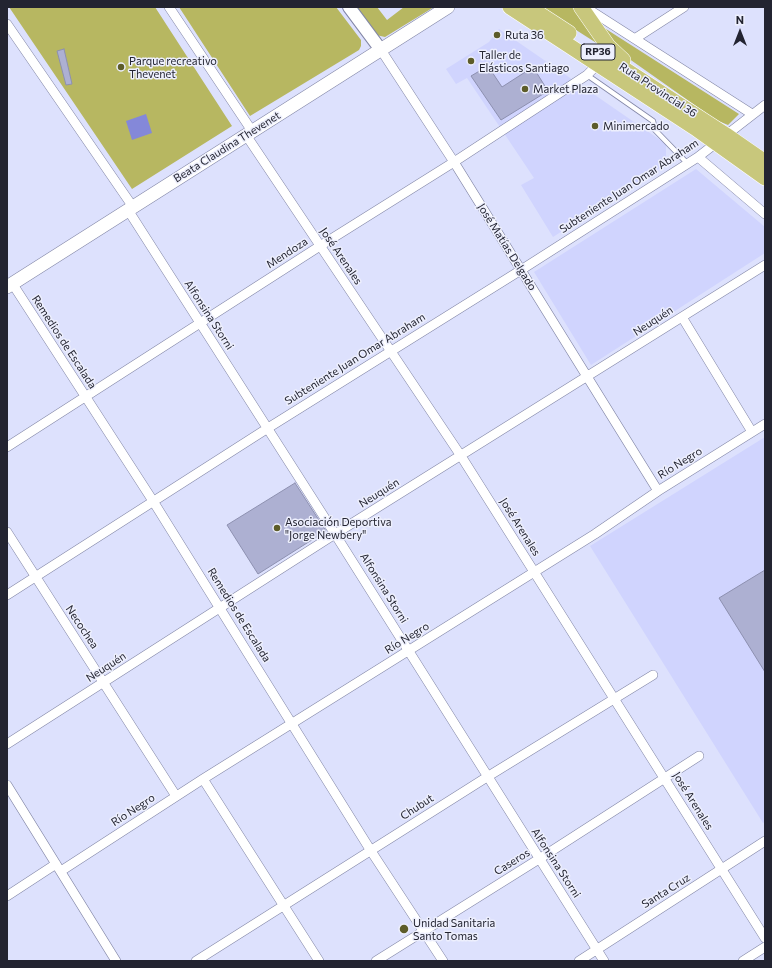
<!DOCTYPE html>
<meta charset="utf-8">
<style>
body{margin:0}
#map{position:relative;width:772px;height:968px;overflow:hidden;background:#dde1fd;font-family:Commissioner,sans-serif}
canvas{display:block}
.frame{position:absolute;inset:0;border:8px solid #232431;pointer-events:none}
.north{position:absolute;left:720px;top:12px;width:40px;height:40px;-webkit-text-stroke:3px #edeffd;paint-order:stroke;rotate:0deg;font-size:11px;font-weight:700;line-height:16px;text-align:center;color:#232431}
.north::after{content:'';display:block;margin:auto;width:14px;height:18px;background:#232431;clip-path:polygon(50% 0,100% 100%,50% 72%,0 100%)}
</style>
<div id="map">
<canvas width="772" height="968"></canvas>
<div class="frame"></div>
<div class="north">N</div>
</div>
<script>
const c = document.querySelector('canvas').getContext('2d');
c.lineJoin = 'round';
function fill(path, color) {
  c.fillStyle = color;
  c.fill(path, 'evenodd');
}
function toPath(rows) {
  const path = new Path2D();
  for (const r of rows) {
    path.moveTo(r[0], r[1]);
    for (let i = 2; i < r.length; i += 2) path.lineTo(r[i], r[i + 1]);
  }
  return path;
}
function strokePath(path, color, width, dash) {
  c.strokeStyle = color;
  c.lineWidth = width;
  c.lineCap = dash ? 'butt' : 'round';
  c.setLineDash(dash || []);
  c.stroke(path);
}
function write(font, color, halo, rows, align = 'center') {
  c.font = font + ' Commissioner,sans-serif';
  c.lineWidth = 3;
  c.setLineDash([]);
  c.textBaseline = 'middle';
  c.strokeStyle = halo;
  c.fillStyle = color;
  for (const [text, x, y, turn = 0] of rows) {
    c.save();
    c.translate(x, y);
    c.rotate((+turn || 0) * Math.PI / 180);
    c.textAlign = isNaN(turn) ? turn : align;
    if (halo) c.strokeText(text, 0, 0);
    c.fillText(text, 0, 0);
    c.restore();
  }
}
const built = toPath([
 [499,29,666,144,666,164,553,237,521,185,534,178,467,78,456,84,446,69,489,42],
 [696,169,765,227,765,253,591,365,534,272],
 [765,437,765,822,763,823,590,546]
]);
const green = toPath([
 [9,7,155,7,232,126,132,189],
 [179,7,336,7,361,40,361,46,359,50,250,116],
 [355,7,377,7,387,20,404,7,434,7,385,37,376,35],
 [540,7,571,7,576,10,598,44],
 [595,22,739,114,728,125,716,120,618,51]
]);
const water = toPath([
 [146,114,152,133,132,140,126,121]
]);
const building = toPath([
 [64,49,72,84,66,85,57,51,64,49],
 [488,66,502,87,533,67,548,91,501,120,471,76,488,66],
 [295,483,326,531,258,574,227,525,295,483],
 [765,570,765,672,719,598,765,570]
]);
const service = toPath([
 [587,75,653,121,655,130,687,163]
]);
const minor = toPath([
 [169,7,252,131],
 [585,7,752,114],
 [7,24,133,207],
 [636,38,684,7],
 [381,50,454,162,658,491],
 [246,135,461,456,765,938],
 [698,157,765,214],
 [128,210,335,534,604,961],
 [12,283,153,501,371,851,443,961],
 [682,317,752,432],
 [7,447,320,246,454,162,587,75,598,64],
 [7,532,176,796],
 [7,595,268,428,521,270,698,157,765,105],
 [7,744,335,534,765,265],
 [203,779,319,961],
 [7,785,116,961],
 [61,871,203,779,595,534,658,491,765,424],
 [7,896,56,864],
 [196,961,487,777,653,675],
 [376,961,539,859,699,756],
 [579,961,765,841],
 [743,961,765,947]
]);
const tertiary = toPath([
 [349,7,381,50]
]);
const secondary = toPath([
 [7,287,448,7]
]);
const primary = toPath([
 [510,7,695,128,765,178],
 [529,7,569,33],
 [581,7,608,46,623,60],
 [606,57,726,135,765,162]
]);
const markers = [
 [497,35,4,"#5d5c29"],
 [471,61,4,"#5d5c29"],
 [121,67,4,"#5d5c29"],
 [525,89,4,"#5d5c29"],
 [595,126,4,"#5d5c29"],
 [277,528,4,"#5d5c29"],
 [404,929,5,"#5d5c29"]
];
const shields = [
 [598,52,34]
];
const shieldNames = [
 ["RP36",598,52]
];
const poiNames = [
 ["Ruta 36",505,35],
 ["Taller de",479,55],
 ["Elásticos Santiago",479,68],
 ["Parque recreativo",129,61],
 ["Thevenet",129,74],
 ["Market Plaza",533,89],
 ["Minimercado",603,126],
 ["Asociación Deportiva",285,522],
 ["\"Jorge Newbery\"",285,535],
 ["Unidad Sanitaria",413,923],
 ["Santo Tomas",413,936]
];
const streetNames = [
 ["Ruta Provincial 36",658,90,33],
 ["Beata Claudina Thevenet",227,147,-32],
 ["Subteniente Juan Omar Abraham",629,186,-33],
 ["José Matías Delgado",507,247,58],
 ["Mendoza",287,253,-33],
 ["José Arenales",341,256,56],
 ["Alfonsina Storni",209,315,57],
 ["Neuquén",653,321,-33],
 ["Remedios de Escalada",64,342,57],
 ["Subteniente Juan Omar Abraham",355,359,-32],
 ["Río Negro",680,463,-32],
 ["Neuquén",379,493,-32],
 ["José Arenales",520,527,58],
 ["Alfonsina Storni",384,588,58],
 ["Remedios de Escalada",239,615,58],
 ["Necochea",82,627,56],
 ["Río Negro",407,638,-32],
 ["Neuquén",106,667,-33],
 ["José Arenales",693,801,58],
 ["Chubut",417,807,-33],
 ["Río Negro",133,810,-33],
 ["Caseros",512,862,-32],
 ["Alfonsina Storni",556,863,57],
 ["Santa Cruz",666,891,-32]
];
fill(built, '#d0d4fe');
fill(green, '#b7b761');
fill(water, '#8488d9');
fill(building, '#adb0d2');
strokePath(building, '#8d90b0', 1);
strokePath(service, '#8286a6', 6);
strokePath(minor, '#8286a6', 10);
strokePath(tertiary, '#8286a6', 14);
strokePath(secondary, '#8286a6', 14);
strokePath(primary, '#fff', 16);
strokePath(service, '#fff', 4.5);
strokePath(minor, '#fff', 9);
strokePath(tertiary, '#fff', 12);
strokePath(secondary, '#fff', 13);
strokePath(primary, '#c8c77c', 15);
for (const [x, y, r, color] of markers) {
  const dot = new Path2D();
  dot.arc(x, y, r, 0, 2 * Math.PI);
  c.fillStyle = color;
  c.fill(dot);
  strokePath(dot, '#edeffd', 1.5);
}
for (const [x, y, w] of shields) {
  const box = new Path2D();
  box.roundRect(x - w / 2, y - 8, w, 16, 3);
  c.fillStyle = '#edeffd';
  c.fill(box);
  strokePath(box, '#232431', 1);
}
write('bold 10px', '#232431', null, shieldNames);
write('11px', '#232431', '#edeffd', poiNames, 'left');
write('11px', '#232431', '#edeffd', streetNames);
</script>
